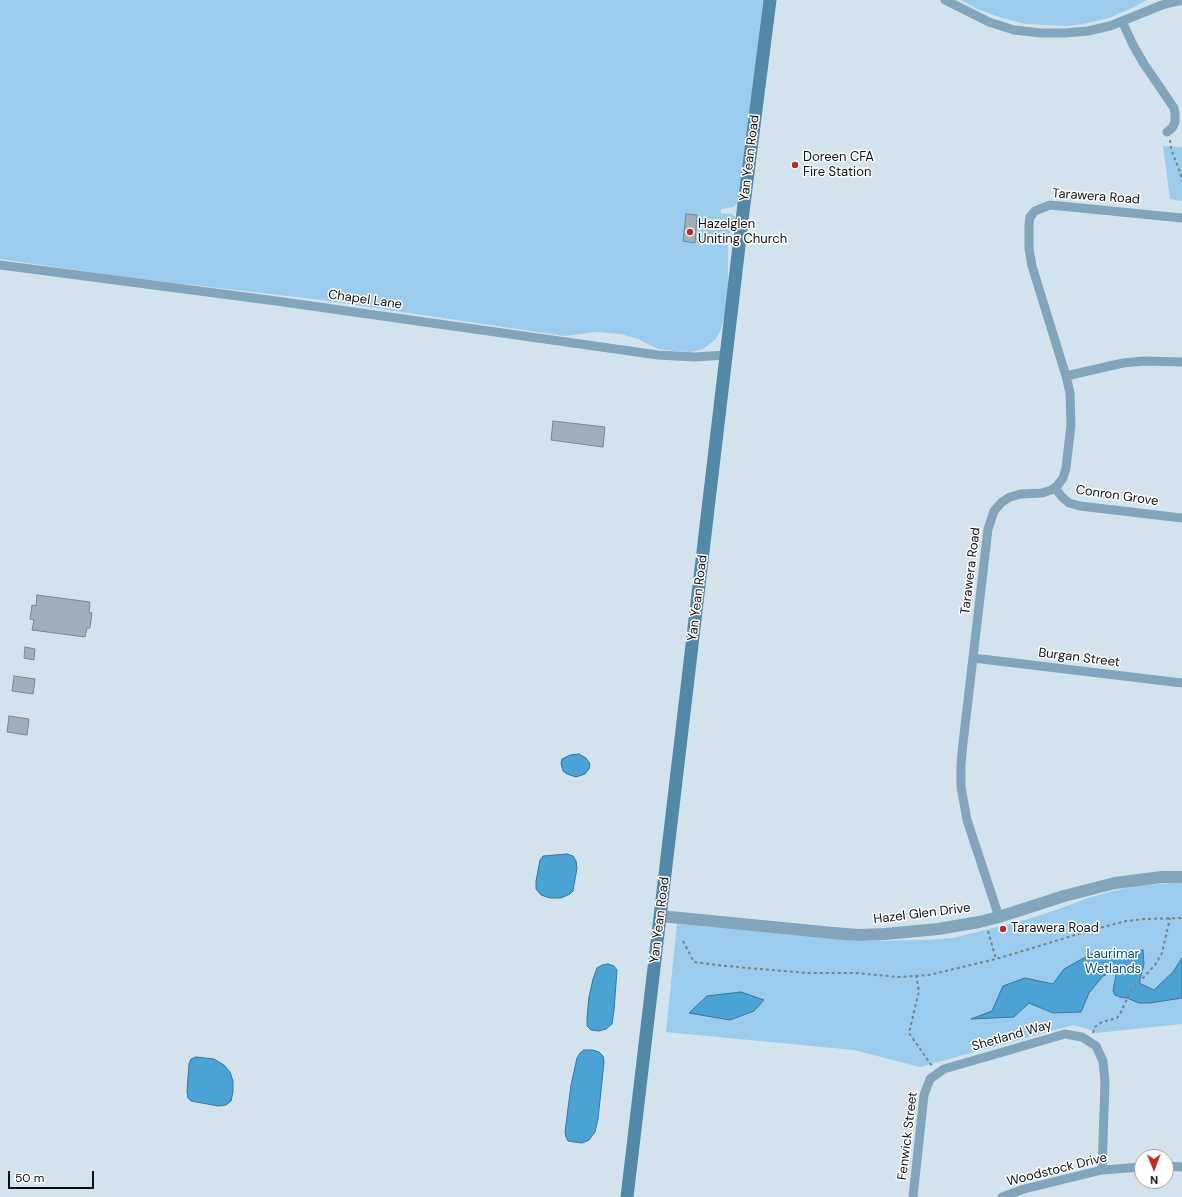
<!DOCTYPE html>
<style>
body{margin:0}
#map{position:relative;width:1182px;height:1197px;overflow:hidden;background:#d3e3ed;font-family:"DM Sans",sans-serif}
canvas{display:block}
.north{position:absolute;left:1134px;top:1149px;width:40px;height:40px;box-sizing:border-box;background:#fff;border:1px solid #9d9fa1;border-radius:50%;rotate:179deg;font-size:11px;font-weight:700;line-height:16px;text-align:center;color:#0b1014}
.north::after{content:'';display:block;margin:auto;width:14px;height:18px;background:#ba2c29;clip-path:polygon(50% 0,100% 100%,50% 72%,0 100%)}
.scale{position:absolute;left:8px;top:1171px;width:86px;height:18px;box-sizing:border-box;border:2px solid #0b1014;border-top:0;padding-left:5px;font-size:12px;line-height:14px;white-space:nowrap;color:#0b1014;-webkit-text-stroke:3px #fff;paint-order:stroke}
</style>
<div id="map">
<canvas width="1182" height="1197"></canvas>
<div class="north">N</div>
<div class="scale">50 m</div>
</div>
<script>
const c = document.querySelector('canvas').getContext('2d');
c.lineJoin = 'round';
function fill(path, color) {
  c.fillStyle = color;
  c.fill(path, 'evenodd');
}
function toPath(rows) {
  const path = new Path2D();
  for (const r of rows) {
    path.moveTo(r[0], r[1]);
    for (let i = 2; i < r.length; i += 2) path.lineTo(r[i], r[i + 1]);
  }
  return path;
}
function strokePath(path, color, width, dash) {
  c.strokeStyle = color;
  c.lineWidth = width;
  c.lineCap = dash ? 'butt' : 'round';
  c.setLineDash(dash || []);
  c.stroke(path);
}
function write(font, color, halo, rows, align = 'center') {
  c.font = font + ' "DM Sans",sans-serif';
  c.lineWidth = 3;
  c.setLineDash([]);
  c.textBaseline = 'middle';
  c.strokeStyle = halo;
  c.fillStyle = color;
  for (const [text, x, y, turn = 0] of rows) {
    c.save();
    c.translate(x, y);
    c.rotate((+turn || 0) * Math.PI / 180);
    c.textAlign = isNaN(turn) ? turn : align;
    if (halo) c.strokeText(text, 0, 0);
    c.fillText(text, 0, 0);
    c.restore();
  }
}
const green = toPath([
 [0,0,763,0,743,176,738,203,733,207,721,209,721,213,732,214,736,218,728,240,728,285,725,315,721,329,716,339,703,349,691,352,673,351,658,349,638,339,621,334,597,332,564,336,322,300,123,277,0,259],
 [961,0,1147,0,1134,7,1109,18,1083,24,1067,26,1026,24,1002,18,977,9],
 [1163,146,1182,147,1182,201,1170,199],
 [1182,882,1182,1024,1096,1033,1087,1029,1073,1025,920,1067,854,1050,666,1032,677,924,860,941,925,940,953,938,1025,920,1056,910,1088,898,1117,890,1136,886]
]);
const water = toPath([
 [579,754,586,758,590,764,589,769,585,774,576,777,567,774,563,771,561,763,562,759,570,755,579,754],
 [567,854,573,856,576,861,577,868,573,891,570,894,561,898,550,898,541,895,536,889,536,881,540,860,543,856,567,854],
 [1143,950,1144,964,1139,983,1154,990,1173,972,1182,958,1182,998,1150,1003,1139,1003,1127,998,1120,997,1115,995,1113,991,1116,975,1115,973,1112,972,1103,976,1089,993,1081,1012,1053,1013,1029,1003,1014,1017,971,1019,992,1011,1003,986,1025,978,1053,984,1064,969,1091,954,1143,950],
 [608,964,614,966,617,970,614,1010,612,1024,606,1029,599,1031,591,1030,587,1026,587,1018,589,997,593,979,597,968,602,965,608,964],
 [741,992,764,1000,754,1011,730,1020,689,1013,707,996,741,992],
 [584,1050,593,1050,599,1052,603,1056,604,1062,598,1119,595,1132,589,1140,582,1143,574,1142,568,1141,566,1137,565,1132,571,1085,577,1058,580,1053,584,1050],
 [196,1057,214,1059,224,1065,230,1072,233,1081,233,1092,231,1101,226,1105,218,1106,191,1101,188,1098,187,1091,189,1064,191,1059,196,1057]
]);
const building = toPath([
 [686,214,697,215,695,243,683,241,686,214],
 [553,421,605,427,603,447,551,440,553,421],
 [37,595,90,602,89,612,92,613,90,628,87,628,85,637,32,630,34,620,30,619,32,605,36,606,37,595],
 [25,647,35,649,34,660,24,658,25,647],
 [14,676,35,679,33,694,12,691,14,676],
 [9,716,29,719,27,735,7,732,9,716]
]);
const path = toPath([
 [1170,140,1171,149,1180,172,1182,181],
 [988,931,996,959],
 [683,941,694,962,726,966,807,973,856,973,898,977,929,975,996,959,1095,929,1126,921,1145,919,1182,918],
 [916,975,919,991,909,1033,932,1066],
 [1093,1033,1095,1027,1102,1022,1117,1018,1121,1012,1130,992,1155,965,1162,953,1170,918]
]);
const minor = toPath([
 [945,0,989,22,1014,30,1041,33,1065,33,1088,31,1110,26,1162,5,1182,0],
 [1122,21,1133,45,1144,64,1174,108,1175,114,1175,122,1172,128,1167,132],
 [0,265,276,301,658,355,695,357,726,355],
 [1066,376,1123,363,1144,361,1182,362],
 [1055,488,1062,497,1069,503,1080,506,1182,518],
 [973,658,1182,683],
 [999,917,967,820,961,787,961,764,963,743,988,529,994,511,1002,502,1010,497,1021,494,1042,493,1051,490,1057,486,1063,478,1066,468,1071,425,1070,393,1066,376,1032,266,1029,249,1029,224,1030,217,1035,211,1050,205,1182,218],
 [1166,1166,1182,1167],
 [913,1197,924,1095,930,1079,944,1069,1065,1034,1082,1037,1096,1046,1103,1061,1105,1082,1102,1170],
 [1002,1197,1024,1189,1102,1170,1142,1167]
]);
const tertiary = toPath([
 [660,916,833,933,859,935,885,934,938,929,979,922,999,917,1064,896,1115,883,1162,877,1182,877]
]);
const secondary = toPath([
 [627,1197,743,212,770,0]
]);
const markers = [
 [795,165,4,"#ba2c29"],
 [690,232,4,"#ba2c29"],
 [1003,929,4,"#ba2c29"]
];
const streetNames = [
 ["Yan Yean Road",750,158,-83],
 ["Tarawera Road",1096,197,4],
 ["Chapel Lane",365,300,8],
 ["Conron Grove",1117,496,8],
 ["Tarawera Road",971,571,-83],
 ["Yan Yean Road",698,598,-83],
 ["Burgan Street",1079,658,7],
 ["Hazel Glen Drive",922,914,-7],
 ["Yan Yean Road",660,920,-83],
 ["Shetland Way",1012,1036,-16],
 ["Fenwick Street",908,1136,-83],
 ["Woodstock Drive",1057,1170,-14]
];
const poiNames = [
 ["Doreen CFA",803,158],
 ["Fire Station",803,173],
 ["Hazelglen",698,225],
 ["Uniting Church",698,240],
 ["Tarawera Road",1011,929]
];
const parkNames = [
 ["Laurimar",1113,955],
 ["Wetlands",1113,970]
];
fill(green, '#9bcced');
fill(water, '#4ba2d4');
strokePath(water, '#38769a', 1);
fill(building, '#a0afba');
strokePath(building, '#77868f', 1);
strokePath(path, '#778289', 2, [3, 3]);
strokePath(minor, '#83a5bc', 9);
strokePath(tertiary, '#83a5bc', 12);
strokePath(secondary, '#5388a9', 13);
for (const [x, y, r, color] of markers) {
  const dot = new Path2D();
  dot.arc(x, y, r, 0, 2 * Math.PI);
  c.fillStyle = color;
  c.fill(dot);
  strokePath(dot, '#fff', 1.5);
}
write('13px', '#0b1014', '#fff', streetNames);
write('13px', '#0b1014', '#fff', poiNames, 'left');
write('13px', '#044c6e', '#fff', parkNames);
</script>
